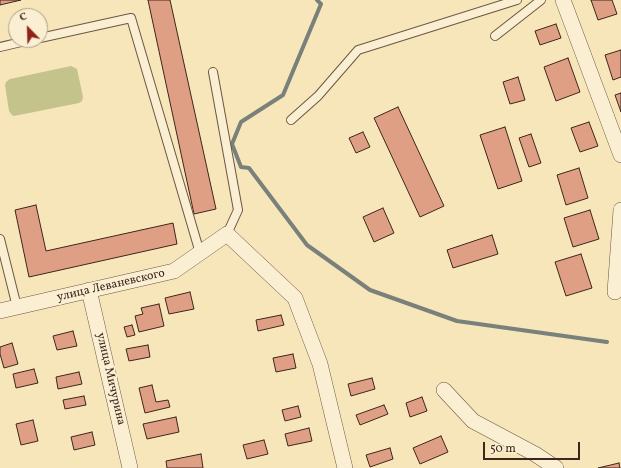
<!DOCTYPE html>
<meta charset="utf-8">
<style>
body{margin:0}
#map{position:relative;width:621px;height:468px;overflow:hidden;background:#f7e6b9;font-family:Vollkorn,serif}
canvas{display:block}
.north{position:absolute;left:8px;top:8px;width:40px;height:40px;box-sizing:border-box;background:#faefd2;border:1px solid #af9f89;border-radius:50%;rotate:337deg;font-size:11px;font-weight:700;line-height:16px;text-align:center;color:#3e261c}
.north::after{content:'';display:block;margin:auto;width:14px;height:18px;background:#8f2418;clip-path:polygon(50% 0,100% 100%,50% 72%,0 100%)}
.scale{position:absolute;left:483px;top:442px;width:97px;height:18px;box-sizing:border-box;border:2px solid #3e261c;border-top:0;padding-left:5px;font-size:12px;line-height:14px;white-space:nowrap;color:#3e261c;-webkit-text-stroke:3px #faefd2;paint-order:stroke}
</style>
<div id="map">
<canvas width="621" height="468"></canvas>
<div class="north">С</div>
<div class="scale">50 m</div>
</div>
<script>
const c = document.querySelector('canvas').getContext('2d');
c.lineJoin = 'round';
function fill(path, color) {
  c.fillStyle = color;
  c.fill(path, 'evenodd');
}
function toPath(rows) {
  const path = new Path2D();
  for (const r of rows) {
    path.moveTo(r[0], r[1]);
    for (let i = 2; i < r.length; i += 2) path.lineTo(r[i], r[i + 1]);
  }
  return path;
}
function strokePath(path, color, width, dash) {
  c.strokeStyle = color;
  c.lineWidth = width;
  c.lineCap = dash ? 'butt' : 'round';
  c.setLineDash(dash || []);
  c.stroke(path);
}
function write(font, color, halo, rows, align = 'center') {
  c.font = font + ' Vollkorn,serif';
  c.lineWidth = 4;
  c.setLineDash([]);
  c.textBaseline = 'middle';
  c.strokeStyle = halo;
  c.fillStyle = color;
  for (const [text, x, y, turn = 0] of rows) {
    c.save();
    c.translate(x, y);
    c.rotate((+turn || 0) * Math.PI / 180);
    c.textAlign = isNaN(turn) ? turn : align;
    if (halo) c.strokeText(text, 0, 0);
    c.fillText(text, 0, 0);
    c.restore();
  }
}
const green = toPath([
 [71,66,77,69,83,97,82,101,79,103,14,116,12,115,9,111,5,85,6,82,10,79]
]);
const stream = toPath([
 [317,0,321,4,283,95,241,122,232,144,241,167,249,168,307,245,370,290,457,321,607,342]
]);
const building = toPath([
 [0,0,21,0,0,5,0,0],
 [148,0,170,0,216,209,194,214,148,0],
 [591,0,612,0,617,14,598,20,591,0],
 [556,24,561,38,540,45,535,31,556,24],
 [621,50,621,77,613,80,605,55,621,50],
 [568,58,580,92,556,101,544,67,568,58],
 [518,77,525,100,510,104,503,82,518,77],
 [621,93,621,112,615,95,621,93],
 [398,107,444,206,420,217,374,118,398,107],
 [589,122,598,146,580,152,571,128,589,122],
 [505,127,522,181,498,189,480,135,505,127],
 [363,132,370,147,356,153,349,138,363,132],
 [531,134,541,163,529,167,519,138,531,134],
 [579,168,588,198,566,205,557,175,579,168],
 [36,205,46,251,173,223,177,244,29,277,15,210,36,205],
 [383,208,394,233,374,242,363,217,383,208],
 [590,210,599,239,573,247,564,218,590,210],
 [492,235,498,254,453,268,447,250,492,235],
 [581,254,592,288,566,296,555,262,581,254],
 [190,292,194,309,169,314,165,298,190,292],
 [159,304,164,326,139,332,135,316,143,314,141,308,159,304],
 [281,315,284,325,258,331,256,320,281,315],
 [132,325,135,335,127,337,124,327,132,325],
 [73,331,77,346,57,350,53,336,73,331],
 [12,343,18,364,4,368,0,354,0,347,12,343],
 [148,345,150,357,129,361,126,349,148,345],
 [293,354,296,368,276,372,273,358,293,354],
 [34,369,38,383,16,388,13,374,34,369],
 [79,372,82,384,58,389,56,377,79,372],
 [372,378,375,389,351,396,348,384,372,378],
 [152,385,156,402,168,400,170,407,145,413,139,388,152,385],
 [84,396,86,405,65,409,63,400,84,396],
 [422,397,427,411,410,417,406,403,422,397],
 [384,405,388,414,360,425,356,415,384,405],
 [298,406,301,417,285,421,282,410,298,406],
 [176,417,179,432,147,439,143,424,176,417],
 [33,420,38,441,21,445,16,424,33,420],
 [309,428,312,441,288,446,285,434,309,428],
 [92,432,95,445,74,450,71,437,92,432],
 [441,436,448,452,420,464,413,448,441,436],
 [264,440,268,454,247,459,243,445,264,440],
 [390,448,393,459,370,467,366,455,390,448],
 [201,454,203,468,167,468,166,461,201,454],
 [619,463,620,468,598,468,619,463]
]);
const lane = toPath([
 [495,36,541,0],
 [40,38,131,18,200,253],
 [0,47,30,40],
 [213,72,238,210,227,234],
 [291,120,318,96,358,50,517,0],
 [0,239,17,307]
]);
const street = toPath([
 [563,0,621,155],
 [89,290,130,468],
 [615,292,621,210],
 [0,311,174,271,227,234,295,298,320,364,345,468],
 [444,390,473,421,535,454,556,468]
]);
const streetNames = [
 ["улица Леваневского",111,286,-13],
 ["улица Мичурина",110,379,77]
];
fill(green, '#c3c38b');
strokePath(stream, '#79817a', 4);
fill(building, '#df9f85');
strokePath(building, '#3e261c', 1);
strokePath(lane, '#6c5643', 10);
strokePath(street, '#6c5643', 16);
strokePath(lane, '#faefd2', 8);
strokePath(street, '#faefd2', 15);
write('12px', '#3e261c', '#faefd2', streetNames);
</script>
